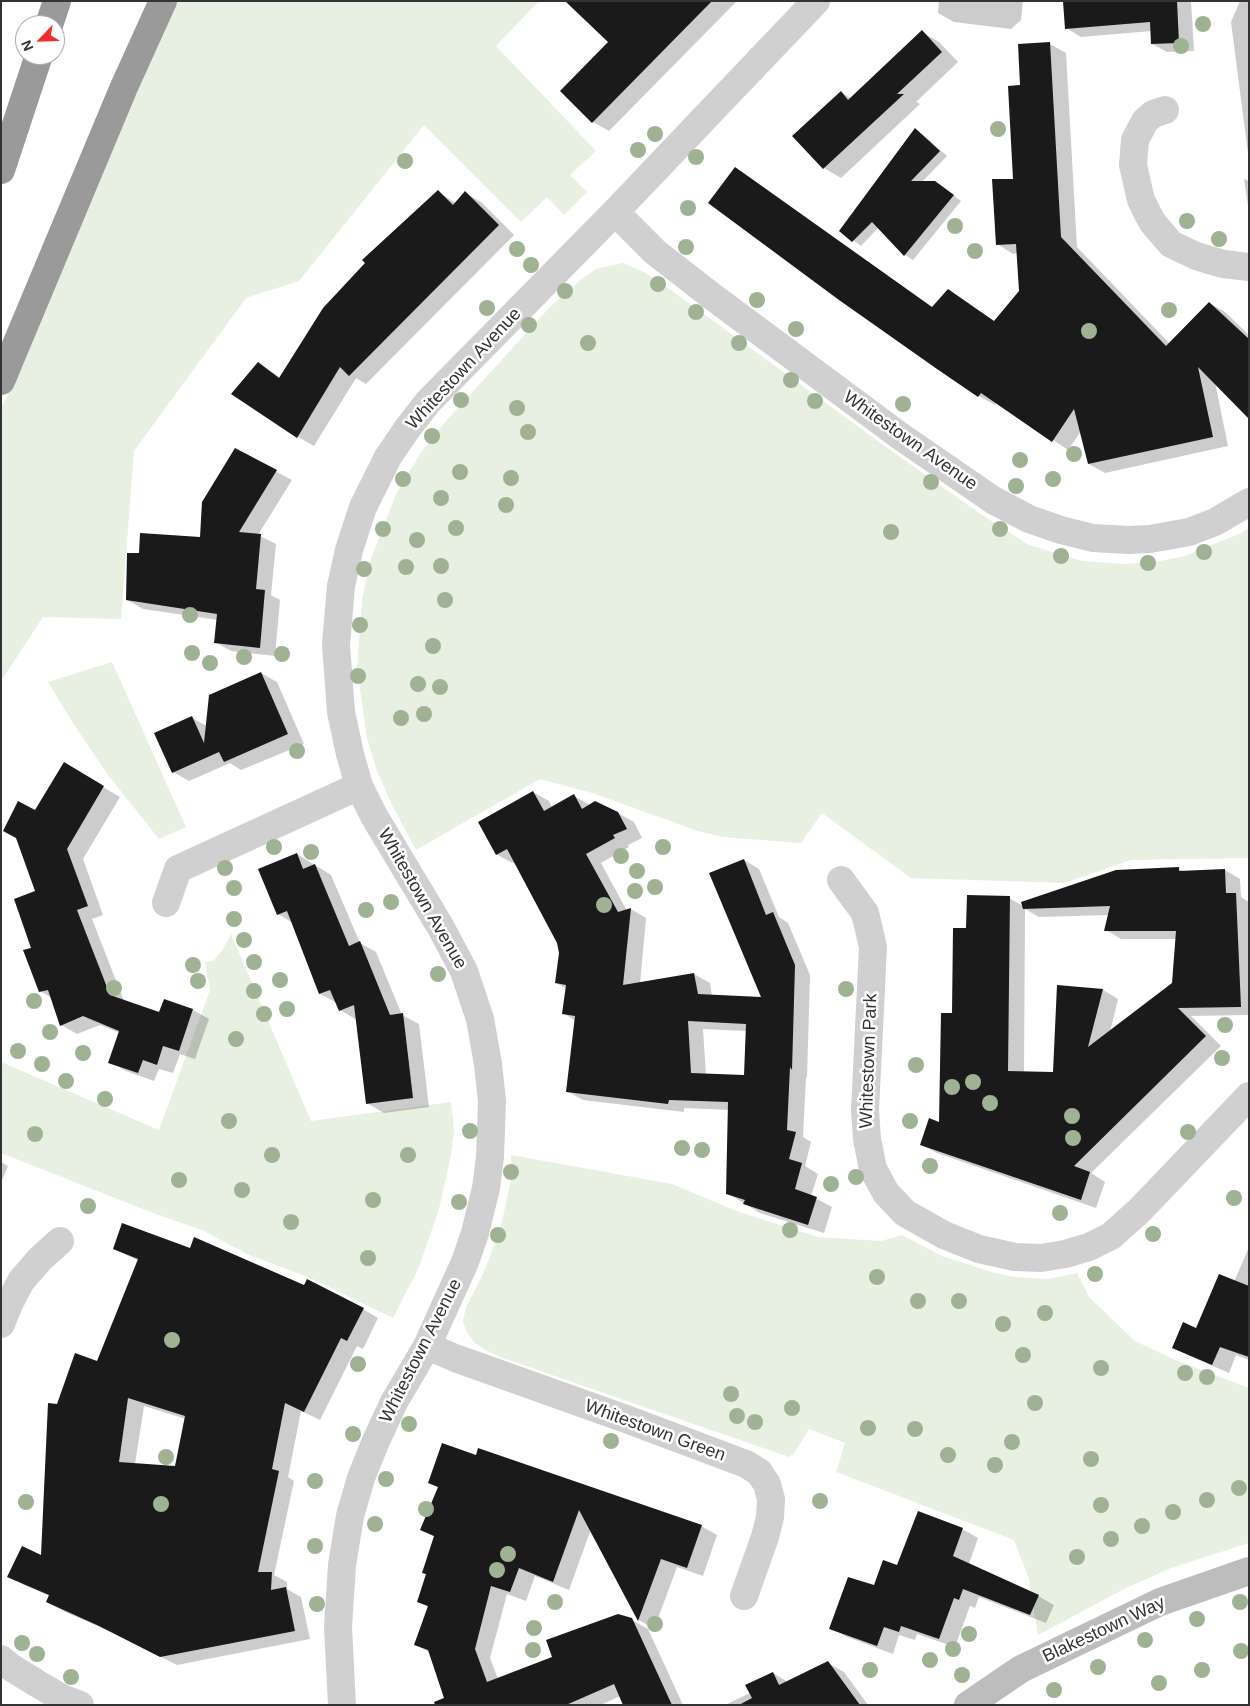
<!DOCTYPE html>
<style>
body{margin:0}
#map{position:relative;width:1250px;height:1706px;overflow:hidden;background:#fff;font-family:Helvetica,sans-serif}
canvas{display:block}
.frame{position:absolute;inset:0;border:2px solid #333;pointer-events:none}
.north{position:absolute;left:15px;top:15px;width:50px;height:50px;box-sizing:border-box;background:#fff;border:1px solid #adadad;border-radius:50%;rotate:246deg;font-size:14px;font-weight:700;line-height:20px;text-align:center;color:#333}
.north::after{content:'';display:block;margin:auto;width:18px;height:22px;background:#f22e2d;clip-path:polygon(50% 0,100% 100%,50% 72%,0 100%)}
</style>
<div id="map">
<canvas width="1250" height="1706"></canvas>
<div class="frame"></div>
<div class="north">N</div>
</div>
<script>
const c = document.querySelector('canvas').getContext('2d');
c.lineJoin = 'round';
function fill(path, color) {
  c.fillStyle = color;
  c.fill(path, 'evenodd');
}
function toPath(rows) {
  const path = new Path2D();
  for (const r of rows) {
    path.moveTo(r[0], r[1]);
    for (let i = 2; i < r.length; i += 2) path.lineTo(r[i], r[i + 1]);
  }
  return path;
}
function strokePath(path, color, width, dash) {
  c.strokeStyle = color;
  c.lineWidth = width;
  c.lineCap = dash ? 'butt' : 'round';
  c.setLineDash(dash || []);
  c.stroke(path);
}
function write(font, color, halo, rows, align = 'center') {
  c.font = font + ' Helvetica,sans-serif';
  c.lineWidth = 5;
  c.setLineDash([]);
  c.textBaseline = 'middle';
  c.strokeStyle = halo;
  c.fillStyle = color;
  for (const [text, x, y, turn = 0] of rows) {
    c.save();
    c.translate(x, y);
    c.rotate((+turn || 0) * Math.PI / 180);
    c.textAlign = isNaN(turn) ? turn : align;
    if (halo) c.strokeText(text, 0, 0);
    c.fillText(text, 0, 0);
    c.restore();
  }
}
const green = toPath([
 [176,1,539,1,496,46,596,151,570,175,587,192,564,215,547,197,521,222,424,125,299,281,246,298,134,451,121,619,43,617,1,681,1,408,28,353,75,229],
 [623,263,644,272,675,293,893,452,979,513,1029,545,1082,561,1124,564,1155,562,1185,556,1241,533,1249,528,1249,858,1131,860,1064,883,911,878,822,813,801,843,722,837,698,831,592,793,540,779,416,850,393,807,377,771,367,738,357,668,362,600,369,564,396,494,420,454,446,421,551,306,583,278,596,269],
 [112,662,186,827,159,839,108,775,73,723,48,682],
 [231,934,311,1121,451,1102,454,1130,451,1155,439,1209,419,1267,393,1318,308,1277,249,1255,202,1230,153,1213,1,1153,1,1062,159,1130,210,990,205,962,213,961,222,951],
 [511,1155,672,1184,739,1212,818,1237,881,1241,902,1235,942,1256,995,1273,1015,1277,1048,1279,1077,1273,1089,1297,1135,1341,1173,1359,1249,1388,1249,1543,1171,1568,1124,1589,1038,1635,1029,1579,1014,1540,836,1472,845,1443,809,1429,795,1452,789,1457,500,1357,484,1349,475,1343,468,1334,463,1323,464,1316,466,1307,485,1270,501,1226,511,1179]
]);
const shadow = toPath([
 [622,1,737,1,609,131,593,122,561,91,610,42],
 [939,1,1023,1,1021,20,1011,29,954,22,938,13],
 [1064,1,1191,1,1194,51,1167,52,1152,44,1152,31,1081,37,1066,28],
 [1240,1,1249,1,1249,161,1231,22],
 [922,32,939,42,958,62,916,102,920,104,841,178,824,168,794,136,841,92,852,99],
 [1050,44,1066,53,1077,247,1170,344,1209,303,1225,312,1249,335,1249,416,1215,382,1228,446,1105,473,1089,464,1081,431,1068,450,997,402,995,405,979,396,735,168,751,178,933,308,954,295,995,322,1020,292,1018,253,1013,254,997,244,1015,180,1022,86],
 [915,130,923,135,947,156,922,182,943,187,961,201,913,260,905,255,879,227,861,246,841,231],
 [1244,179,1249,181,1249,212],
 [438,192,456,203,465,193,481,202,514,235,366,384,356,378,314,446,298,437,259,364,281,378],
 [235,450,292,480,258,535,276,544,271,595,280,600,275,656,231,651,215,642,218,620,143,609,127,600,141,554,201,538],
 [261,673,277,682,304,744,241,770,230,763,189,781,173,772,192,718,207,726],
 [64,764,120,797,83,859,103,915,92,919,124,1001,160,1014,165,1000,193,1010,209,1019,195,1059,180,1054,173,1073,159,1069,154,1081,126,1071,110,1062,120,1033,100,1025,77,1034,61,1025,52,998,40,991,32,948,37,892,36,812],
 [533,792,549,801,552,807,574,796,590,805,618,813,634,822,642,838,628,845,629,847,601,863,627,911,631,909,646,918,640,984,694,974,710,983,712,996,763,998,744,860,759,869,779,917,788,923,810,975,807,1078,806,1077,803,1137,811,1142,805,1166,818,1174,811,1196,832,1207,824,1233,760,1213,727,1193,729,1110,684,1108,684,1112,583,1100,567,1091,576,1021,563,1013,567,989,556,983,560,953,558,943,515,862,512,863,496,854],
 [703,1029,747,1031,745,1077,706,1075],
 [297,854,331,875,360,943,376,952,402,1015,419,1024,429,1107,384,1113,367,1103,357,1020,340,1010,337,1003,320,994,293,923,278,914],
 [1179,869,1184,872,1225,870,1240,879,1241,897,1249,902,1249,1015,1191,1016,1221,1046,1091,1173,1105,1182,1096,1208,937,1153,922,1145,941,1123,953,1014,967,929,1009,898,1023,906],
 [1025,909,1039,917,1109,915,1106,930,1121,939,1177,939,1173,984,1110,1032,1118,999,1103,990,1058,987,1054,1073,1024,1072],
 [1,1162,8,1166,1,1183],
 [1249,1247,1249,1360,1236,1355,1229,1373,1190,1356,1174,1347,1197,1329,1234,1282],
 [114,1249,191,1250,305,1286,363,1309,378,1318,363,1349,357,1346,320,1420,301,1411,288,1477,294,1481,274,1575,287,1582,287,1589,301,1597,310,1639,177,1665,116,1634,63,1611,47,1602,50,1596,24,1585,9,1576,42,1557,57,1405,98,1363,139,1261],
 [144,1406,186,1419,176,1467,135,1464],
 [429,1482,701,1526,717,1535,703,1576,677,1567,654,1629,639,1620,591,1529,569,1590,535,1576,526,1601,507,1594,490,1658,498,1679,554,1658,632,1620,648,1629,683,1705,624,1705,620,1696,601,1705,438,1705,447,1702,431,1653,416,1645,428,1607,419,1602,427,1575,435,1537,421,1529,439,1488],
 [918,1513,962,1529,978,1538,969,1564,1038,1596,1054,1605,1046,1623,979,1597,975,1608,970,1606,955,1647,917,1634,915,1640,899,1635,893,1654,847,1637,831,1628,898,1567],
 [828,1663,844,1672,868,1705,725,1705,750,1693,773,1673,788,1682]
]);
const building = toPath([
 [565,1,712,1,592,123,560,91,608,42],
 [1063,1,1177,1,1179,43,1151,44,1150,22,1065,29],
 [922,30,942,52,897,94,904,94,823,169,792,136,841,91,848,100],
 [1050,42,1061,237,1166,346,1209,302,1249,339,1249,419,1198,367,1213,437,1088,464,1074,409,1052,442,981,393,978,397,937,369,839,300,708,203,735,167,932,307,948,289,994,321,1019,291,1016,244,996,245,992,179,1013,179,1008,86,1020,85,1018,44],
 [915,128,940,151,911,181,935,181,954,195,904,256,872,222,852,242,839,231],
 [438,190,453,205,465,191,499,225,349,376,340,367,297,438,231,394,258,362,279,378,323,308,365,263,362,260],
 [235,448,277,470,239,532,261,534,256,589,265,590,260,648,214,643,217,614,126,600,127,553,139,553,140,533,200,537,202,502],
 [261,672,288,734,224,762,219,752,172,773,154,733,192,716,204,743,209,695],
 [64,762,104,786,67,849,88,906,77,910,110,995,159,1012,164,999,193,1009,179,1051,163,1046,157,1065,143,1060,138,1073,108,1063,119,1031,83,1016,60,1026,48,990,39,992,23,950,31,948,14,899,35,891,16,838,3,831,18,801,35,810],
 [533,791,544,811,574,794,582,809,595,801,618,812,627,829,613,835,615,838,586,854,618,912,631,908,623,985,694,973,698,994,761,997,709,873,744,859,766,915,773,912,795,965,792,1070,790,1067,787,1130,796,1132,789,1159,802,1163,795,1189,817,1197,808,1225,743,1204,745,1200,726,1194,728,1102,669,1100,668,1104,566,1092,575,1016,562,1014,566,985,555,983,559,953,557,943,507,849,496,855,478,822],
 [688,1021,746,1024,744,1075,691,1073],
 [297,853,303,869,315,864,349,946,360,941,390,1015,403,1013,413,1098,366,1104,354,1005,339,1011,330,990,319,994,287,911,277,915,258,869],
 [1179,867,1179,871,1225,869,1226,893,1236,893,1241,1007,1178,1008,1206,1036,1074,1166,1090,1172,1081,1200,920,1145,929,1118,939,1122,941,1013,952,1013,953,928,966,928,967,895,1010,896,1008,1071,1053,1072,1057,985,1103,989,1088,1047,1172,983,1176,931,1104,931,1110,906,1023,909,1021,902,1116,870],
 [122,1223,190,1248,194,1237,304,1285,307,1279,364,1308,347,1341,341,1338,304,1412,285,1403,272,1469,279,1471,258,1572,272,1572,271,1590,286,1587,295,1631,160,1657,99,1626,46,1602,49,1595,7,1577,22,1546,41,1555,48,1403,57,1404,75,1353,97,1361,138,1259,113,1249],
 [128,1398,185,1416,175,1466,119,1462],
 [1219,1274,1249,1286,1249,1357,1220,1347,1212,1365,1172,1348,1183,1322,1196,1328],
 [442,1443,476,1455,478,1448,702,1525,687,1568,661,1559,638,1621,579,1510,553,1582,519,1568,510,1592,491,1586,475,1649,487,1682,552,1657,546,1640,618,1614,632,1618,672,1705,623,1705,614,1684,566,1705,435,1705,434,1702,444,1698,428,1650,414,1645,428,1606,417,1602,426,1574,422,1573,434,1536,420,1530,438,1487,428,1483],
 [918,1511,963,1528,953,1556,1039,1595,1030,1615,963,1589,959,1600,954,1598,939,1639,901,1626,899,1632,884,1627,877,1646,829,1629,848,1577,874,1585,883,1560,897,1565],
 [828,1661,860,1705,739,1705,752,1698,745,1685,773,1672,779,1685]
]);
const street = toPath([
 [1165,110,1153,114,1145,121,1135,140,1133,165,1141,200,1149,216,1153,223,1171,244,1196,256,1223,264,1249,267],
 [615,212,655,252,713,297,900,436,993,500,1029,519,1061,530,1093,538,1128,540,1150,539,1189,532,1215,522,1249,502],
 [841,880,865,913,873,947,865,1110,867,1139,873,1169,886,1193,905,1213,944,1235,979,1249,1015,1257,1041,1258,1065,1254,1089,1247,1111,1236,1140,1210,1249,1096],
 [166,903,178,869,359,786],
 [1,1324,9,1304,21,1281,40,1259,60,1241],
 [427,1346,455,1358,626,1419,746,1464,759,1472,767,1484,771,1499,770,1517,765,1537,744,1596],
 [1,1659,12,1668,38,1684,62,1698,80,1705],
 [342,1705,338,1627,342,1565,350,1516,361,1478,375,1443,394,1402,427,1346,465,1262,475,1233,486,1188,490,1157,492,1101,488,1064,480,1019,464,971,440,926,374,816,359,786,350,754,341,712,336,645,341,586,349,550,363,507,388,457,407,429,428,402,615,212,816,1]
]);
const secondary = toPath([
 [968,1705,1021,1669,1160,1602,1249,1571]
]);
const highway = toPath([
 [49,25,57,1],
 [1,170,39,55],
 [1,381,124,87,163,1]
]);
const trees = [
 [1203,24],
 [1181,46],
 [998,129],
 [655,134],
 [638,150],
 [696,157],
 [405,161],
 [688,208],
 [1187,221],
 [955,226],
 [1219,239],
 [686,247],
 [517,249],
 [975,251],
 [531,265],
 [658,284],
 [565,291],
 [757,300],
 [487,308],
 [1169,310],
 [696,312],
 [529,325],
 [796,329],
 [1089,331],
 [588,343],
 [739,343],
 [791,380],
 [461,400],
 [815,401],
 [903,404],
 [517,408],
 [528,432],
 [432,436],
 [1074,454],
 [1020,460],
 [460,472],
 [511,478],
 [403,479],
 [1053,479],
 [931,482],
 [1016,486],
 [441,498],
 [506,505],
 [456,528],
 [383,529],
 [1000,529],
 [891,532],
 [417,540],
 [1204,552],
 [1061,556],
 [1148,563],
 [441,566],
 [406,567],
 [364,569],
 [445,600],
 [190,615],
 [360,625],
 [433,646],
 [192,653],
 [282,654],
 [244,657],
 [210,663],
 [358,676],
 [418,684],
 [440,687],
 [424,714],
 [401,718],
 [297,751],
 [274,847],
 [663,847],
 [311,852],
 [621,856],
 [225,868],
 [637,871],
 [655,887],
 [234,888],
 [635,891],
 [391,902],
 [604,905],
 [366,910],
 [234,919],
 [244,940],
 [254,962],
 [193,965],
 [438,974],
 [280,980],
 [198,981],
 [114,988],
 [846,989],
 [254,991],
 [34,1001],
 [287,1009],
 [264,1014],
 [1225,1025],
 [50,1032],
 [236,1039],
 [18,1051],
 [83,1053],
 [1222,1058],
 [42,1064],
 [916,1065],
 [66,1081],
 [973,1082],
 [952,1087],
 [105,1099],
 [990,1103],
 [1072,1116],
 [229,1121],
 [910,1121],
 [470,1131],
 [1188,1132],
 [35,1134],
 [1073,1138],
 [682,1148],
 [702,1150],
 [272,1155],
 [408,1155],
 [930,1166],
 [511,1172],
 [856,1177],
 [179,1180],
 [831,1184],
 [242,1190],
 [1234,1198],
 [373,1200],
 [459,1202],
 [88,1206],
 [1060,1213],
 [291,1222],
 [790,1230],
 [1153,1234],
 [498,1235],
 [368,1258],
 [1095,1274],
 [877,1277],
 [918,1301],
 [959,1301],
 [1045,1313],
 [1003,1324],
 [172,1340],
 [1023,1355],
 [358,1364],
 [1101,1368],
 [1185,1373],
 [1207,1377],
 [731,1394],
 [1035,1403],
 [792,1408],
 [737,1416],
 [755,1422],
 [409,1424],
 [868,1428],
 [915,1429],
 [353,1434],
 [611,1441],
 [1012,1442],
 [948,1455],
 [166,1457],
 [1091,1459],
 [995,1465],
 [386,1479],
 [315,1481],
 [1239,1488],
 [1207,1500],
 [820,1501],
 [26,1502],
 [161,1504],
 [1101,1505],
 [426,1509],
 [1173,1512],
 [375,1524],
 [1142,1526],
 [1111,1539],
 [315,1546],
 [508,1554],
 [1077,1557],
 [497,1570],
 [555,1602],
 [1240,1602],
 [317,1604],
 [1197,1619],
 [655,1624],
 [534,1628],
 [969,1634],
 [1145,1640],
 [22,1643],
 [953,1649],
 [533,1650],
 [1241,1651],
 [37,1654],
 [930,1660],
 [1098,1667],
 [870,1670],
 [1202,1670],
 [962,1675],
 [71,1677],
 [1159,1683],
 [1054,1690]
];
const streetNames = [
 ["Whitestown Avenue",464,369,-47],
 ["Whitestown Avenue",910,441,35],
 ["Whitestown Avenue",422,899,60],
 ["Whitestown Park",869,1061,-88],
 ["Whitestown Avenue",421,1351,-63],
 ["Whitestown Green",655,1431,20],
 ["Blakestown Way",1104,1630,-25]
];
fill(green, '#e8f0e1');
fill(shadow, '#0003');
fill(building, '#1a1a1a');
strokePath(street, '#d0d0d0', 28);
strokePath(secondary, '#bdbdbd', 28);
strokePath(highway, '#9a9a9a', 28);
c.fillStyle = '#9fb294';
for (const [x, y] of trees) {
  c.beginPath();
  c.arc(x, y, 8, 0, 2 * Math.PI);
  c.fill();
}
write('18px', '#333', '#fff', streetNames);
</script>
